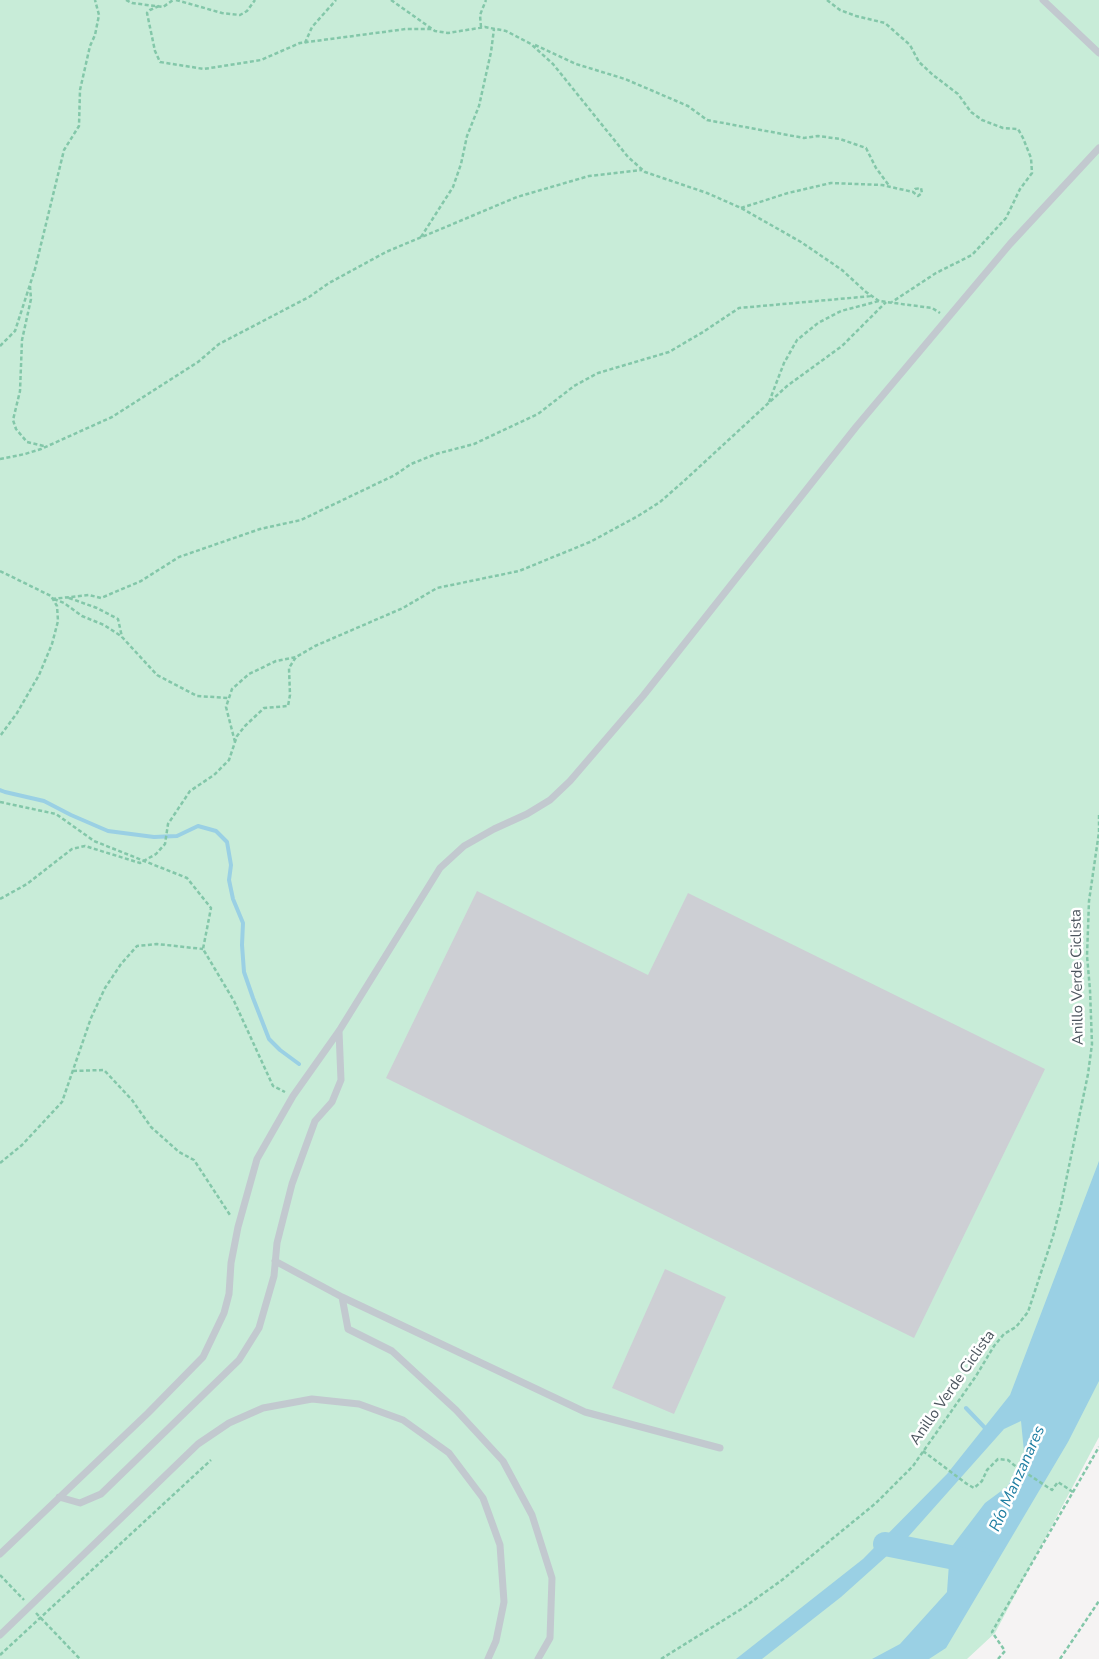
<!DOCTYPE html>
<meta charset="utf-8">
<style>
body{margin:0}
canvas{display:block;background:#f5f3f3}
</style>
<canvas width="1099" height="1659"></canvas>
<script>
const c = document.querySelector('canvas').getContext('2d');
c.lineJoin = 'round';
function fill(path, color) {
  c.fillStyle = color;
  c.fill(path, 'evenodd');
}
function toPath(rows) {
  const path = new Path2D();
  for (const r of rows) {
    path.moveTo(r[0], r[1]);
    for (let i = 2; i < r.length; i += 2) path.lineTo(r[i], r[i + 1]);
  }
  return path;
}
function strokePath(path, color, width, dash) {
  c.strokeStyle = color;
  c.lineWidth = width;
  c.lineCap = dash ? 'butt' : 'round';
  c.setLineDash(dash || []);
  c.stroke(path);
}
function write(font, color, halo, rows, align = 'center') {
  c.font = font + ' "Nunito Sans",sans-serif';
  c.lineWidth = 5;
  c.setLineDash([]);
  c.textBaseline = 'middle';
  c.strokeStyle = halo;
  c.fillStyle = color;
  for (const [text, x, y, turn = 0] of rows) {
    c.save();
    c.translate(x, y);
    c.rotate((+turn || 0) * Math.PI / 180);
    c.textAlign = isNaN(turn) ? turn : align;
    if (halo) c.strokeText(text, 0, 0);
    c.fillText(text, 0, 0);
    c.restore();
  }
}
const green = toPath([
 [0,0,1099,0,1099,1437,995,1633,967,1659,0,1659]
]);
const water = toPath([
 [1099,1161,1099,1381,1068,1442,946,1648,929,1659,872,1659,900,1644,947,1592,950,1549,985,1503,1008,1486,1024,1452,1021,1421,1004,1429,908,1537,841,1597,762,1659,736,1659,863,1559,947,1474,1010,1395]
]);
const stream = toPath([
 [0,790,5,792,44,801,71,815,108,831,154,837,177,836,198,826,216,831,227,842,231,865,229,880,233,899,243,923,242,945,244,972,253,998,269,1039,280,1050,299,1064],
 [966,1408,987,1430]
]);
const river = toPath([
 [885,1544,980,1563]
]);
const building = toPath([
 [477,891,648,975,688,893,1045,1069,914,1338,386,1078],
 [665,1269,726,1297,674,1414,612,1388]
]);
const path = toPath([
 [126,0,132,3,163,7,173,0],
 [176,0,222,13,240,15,247,11,255,0],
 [391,0,435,31,448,33,485,27,506,31,531,44,553,64,628,157,645,172,707,193,741,208,801,242,842,270,866,292,879,301,932,308,940,313],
 [827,0,840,10,856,16,885,23,910,45,919,62,933,75,958,94,971,112,982,120,1003,128,1018,129,1023,138,1031,158,1032,173,1020,189,1006,218,972,255,936,273,892,302],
 [159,6,150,10,147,13,155,51,160,62,204,69,261,60,300,43,406,29,432,29],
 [481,27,480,15,486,0],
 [305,43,312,27,336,0],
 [535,45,576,64,625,79,688,106,707,120,804,138,818,136,840,139,866,148,876,168,890,187],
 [741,208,788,193,831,183,882,185,913,192,918,196,922,193,921,188,915,189,913,192],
 [421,237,453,187,461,164,467,136,479,106,491,52,494,29],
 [30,286,31,299,22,340,20,391,13,420,16,429,27,442,44,446],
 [0,346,15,331,35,269,64,150,79,126,80,90,90,46,95,35,99,15,95,0],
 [769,402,784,363,797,340,818,323,841,311,879,301],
 [0,459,25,454,41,449,112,417,198,362,219,344,309,297,329,283,386,252,517,197,589,176,642,170],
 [0,571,51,596,57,606,58,621,52,644,39,675,17,713,0,736],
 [69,598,97,608,118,619,122,637,157,675,197,696,229,698],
 [52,599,89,595,101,598,141,581,179,557,260,529,301,520,395,475,411,464,436,454,474,444,538,414,574,386,598,373,669,352,703,332,739,308,872,296],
 [54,599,64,603,82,616,104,625,121,636],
 [235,742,226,707,232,689,249,674,276,661,296,657],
 [0,802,56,814,94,841,187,878,211,908,203,949,234,1001,273,1086,285,1092],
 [0,899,27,884,72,849,85,846,140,863,156,854,165,844,168,824,190,791,214,775,229,760,237,736,245,726,264,708,288,706,290,695,289,668,296,657,315,646,403,608,437,588,519,571,590,542,638,516,660,502,684,481,787,386,842,346,886,302],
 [73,1071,104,1070,132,1100,151,1127,179,1152,194,1160,230,1215],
 [0,1163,22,1145,62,1102,91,1018,105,988,121,964,137,946,157,944,203,949],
 [923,1451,967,1484,974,1488,982,1481,987,1470,998,1459,1008,1460,1014,1465,1052,1490,1058,1482,1073,1492],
 [0,1575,24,1600],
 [36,1613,80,1659],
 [0,1655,211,1460],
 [661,1659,743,1608,782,1580,876,1503,913,1466,976,1376,994,1346,1004,1334,1016,1327,1028,1312,1053,1236,1061,1205,1088,1074,1092,1044,1090,990,1087,956,1089,901,1099,832,1099,813],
 [998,1659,1005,1651,992,1632,1099,1447],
 [1060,1659,1099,1601]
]);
const lane = toPath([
 [1043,0,1099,53],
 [275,1261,342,1297,585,1412,720,1448],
 [342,1297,348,1329,392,1351,456,1410,503,1461,532,1515,552,1578,550,1638,538,1659],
 [59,1497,80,1503,101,1494,239,1360,259,1328,274,1276,277,1243,292,1184,315,1121,332,1102,341,1080,339,1031],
 [0,1554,148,1413,203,1357,224,1313,229,1294,231,1263,238,1227,257,1159,293,1096,339,1031,440,868,464,846,494,829,527,814,550,800,570,781,643,696,856,427,1010,244,1099,148],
 [0,1635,198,1444,229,1423,263,1408,312,1399,359,1404,403,1420,449,1453,483,1498,500,1545,504,1602,496,1641,488,1659]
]);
const streetNames = [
 ["Anillo Verde Ciclista",1078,977,-91],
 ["Anillo Verde Ciclista",953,1388,-55]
];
const waterNames = [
 ["Río Manzanares",1018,1479,-66]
];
fill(green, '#c8ecd8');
fill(water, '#9ad0e4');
strokePath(stream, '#9ad0e4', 4);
strokePath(river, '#9ad0e4', 24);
fill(building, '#cdcfd4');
strokePath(path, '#83c7a9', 2.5, [4, 2.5]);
strokePath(lane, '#c2c9cf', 7);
write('15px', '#4c555e', '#fff', streetNames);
write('italic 16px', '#1d7da1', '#fff', waterNames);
</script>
